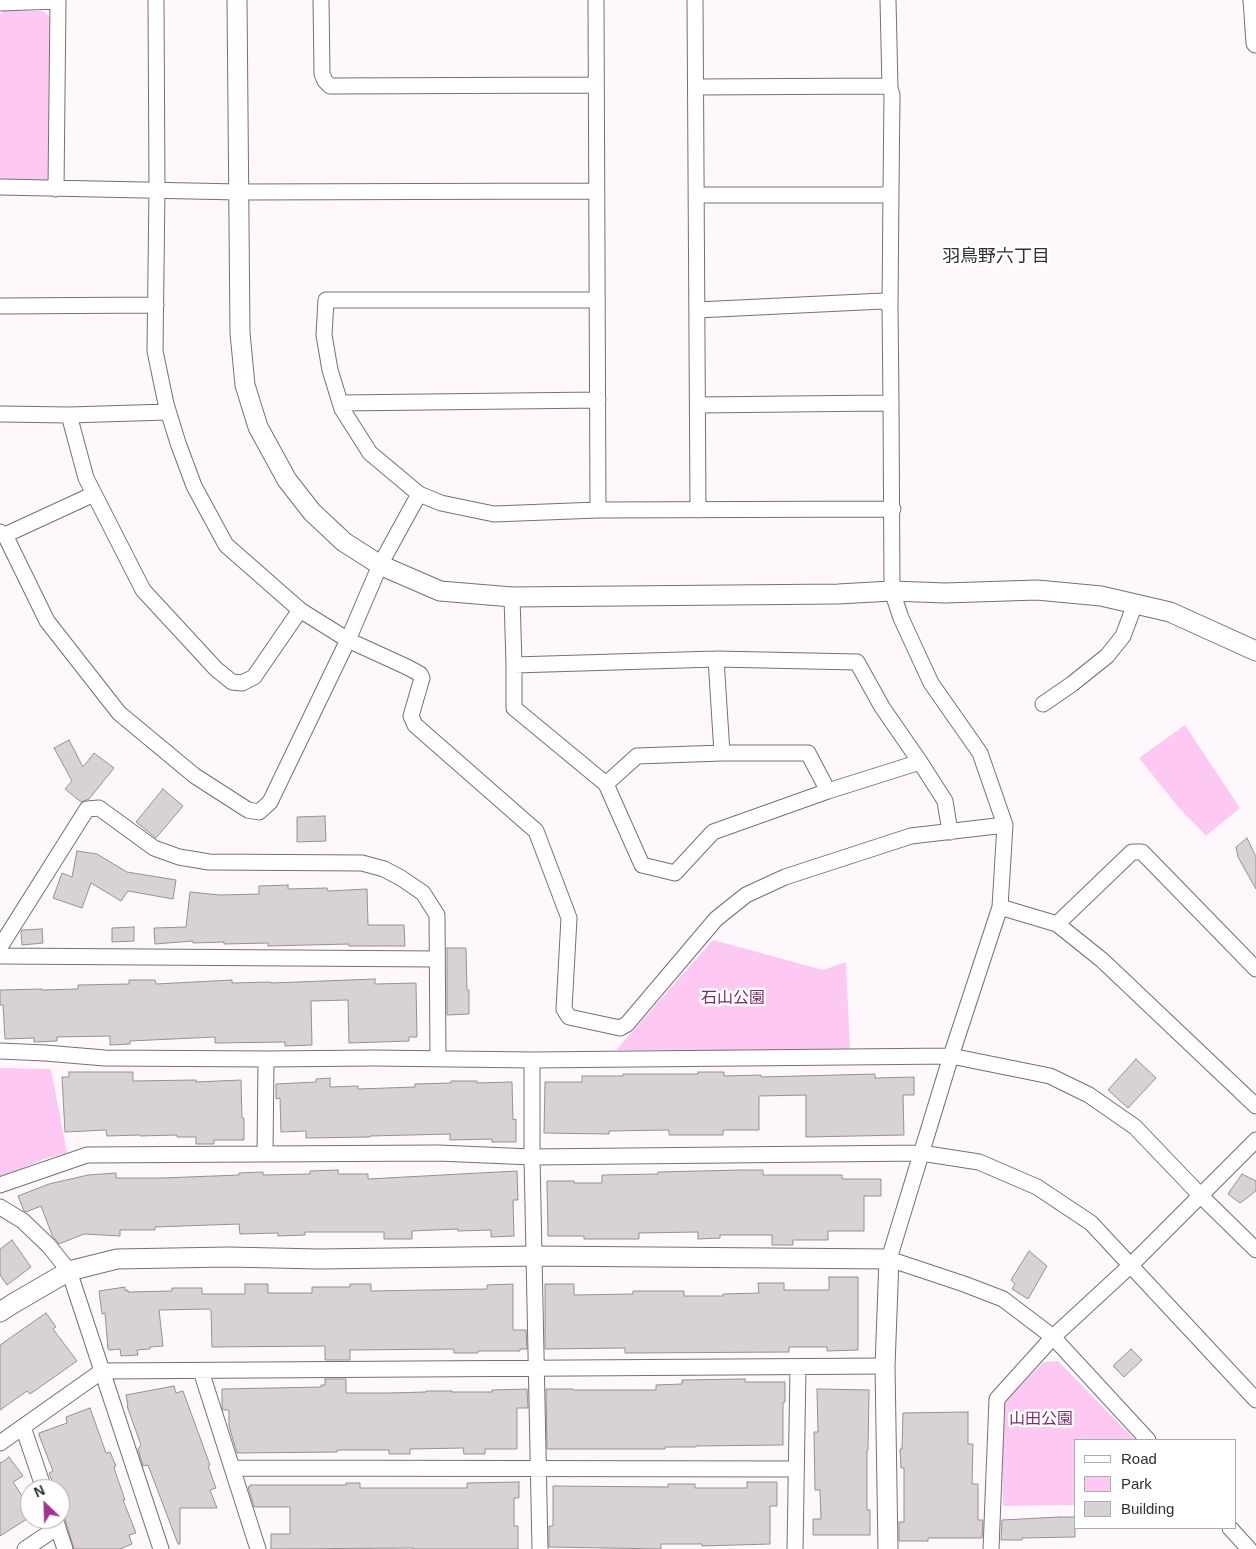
<!DOCTYPE html>
<meta charset="utf-8">
<style>
body{margin:0}
#map{position:relative;width:1256px;height:1549px;overflow:hidden;background:#fef8fc;font-family:Helvetica,sans-serif}
canvas{display:block}
.legend{position:absolute;left:1074px;top:1439px;width:162px;height:90px;box-sizing:border-box;background:#fff;border:1px solid #adacad;margin:0;padding:6px 9px;list-style:none;font-size:15px;color:#312f31}
.legend li{display:flex;align-items:center;gap:10px;height:25px}
.legend b{width:25px;border:1px solid #adacad}
.north{position:absolute;left:20px;top:1479px;width:50px;height:50px;box-sizing:border-box;background:#fff;border:1px solid #adacad;border-radius:50%;rotate:336deg;font-size:14px;font-weight:700;line-height:20px;text-align:center;color:#312f31}
.north::after{content:'';display:block;margin:auto;width:18px;height:22px;background:#a33391;clip-path:polygon(50% 0,100% 100%,50% 72%,0 100%)}
</style>
<div id="map">
<canvas width="1256" height="1549"></canvas>
<ul class="legend">
<li><b style="height:6px;background:#fff"></b>Road</li>
<li><b style="height:14px;background:#fdc8f1"></b>Park</li>
<li><b style="height:14px;background:#d8d2d6"></b>Building</li>
</ul>
<div class="north">N</div>
</div>
<script>
const c = document.querySelector('canvas').getContext('2d');
c.lineJoin = 'round';
function fill(path, color) {
  c.fillStyle = color;
  c.fill(path, 'evenodd');
}
function toPath(rows) {
  const path = new Path2D();
  for (const r of rows) {
    path.moveTo(r[0], r[1]);
    for (let i = 2; i < r.length; i += 2) path.lineTo(r[i], r[i + 1]);
  }
  return path;
}
function strokePath(path, color, width, dash) {
  c.strokeStyle = color;
  c.lineWidth = width;
  c.lineCap = dash ? 'butt' : 'round';
  c.setLineDash(dash || []);
  c.stroke(path);
}
function write(font, color, halo, rows, align = 'center') {
  c.font = font + ' Helvetica,"Noto Sans JP",sans-serif';
  c.lineWidth = 5;
  c.setLineDash([]);
  c.textBaseline = 'middle';
  c.strokeStyle = halo;
  c.fillStyle = color;
  for (const [text, x, y, turn = 0] of rows) {
    c.save();
    c.translate(x, y);
    c.rotate((+turn || 0) * Math.PI / 180);
    c.textAlign = isNaN(turn) ? turn : align;
    if (halo) c.strokeText(text, 0, 0);
    c.fillText(text, 0, 0);
    c.restore();
  }
}
const green = toPath([
 [3,11,43,11,50,17,51,180,0,180,0,15],
 [1185,725,1240,808,1206,836,1179,808,1139,758],
 [713,940,823,970,846,962,850,1052,616,1050],
 [0,1068,51,1069,67,1153,44,1159,0,1178],
 [1058,1361,1135,1440,1075,1440,1075,1505,1003,1506,1001,1405,1044,1362]
]);
const building = toPath([
 [69,740,83,767,94,753,114,768,89,799,81,802,65,789,72,781,54,748,69,740],
 [163,789,183,806,156,838,136,822,163,789],
 [325,816,326,841,297,842,297,817,325,816],
 [1247,838,1256,857,1256,889,1238,857,1236,847,1247,838],
 [77,851,97,854,127,872,176,880,173,899,128,891,121,901,91,883,82,908,53,898,62,873,72,877,77,851],
 [288,885,288,889,327,888,328,891,367,889,368,925,404,925,405,946,349,946,349,944,268,946,268,943,224,944,224,942,193,943,193,941,155,944,154,928,186,927,190,892,220,895,259,894,259,886,288,885],
 [134,927,134,941,112,942,112,928,134,927],
 [42,929,43,943,22,945,21,932,22,930,42,929],
 [447,948,466,948,467,990,469,990,469,1014,447,1015,447,948],
 [375,979,375,984,416,983,417,1037,409,1037,409,1041,349,1043,348,1000,311,1001,312,1045,285,1046,285,1042,215,1043,215,1037,130,1041,130,1044,110,1045,110,1036,57,1037,57,1041,34,1042,34,1038,5,1039,3,1005,0,1005,0,990,42,989,42,990,78,989,78,985,129,984,129,980,155,980,156,984,232,980,232,983,271,982,271,983,375,979],
 [1136,1059,1156,1078,1128,1108,1108,1090,1136,1059],
 [69,1072,133,1072,133,1081,196,1080,196,1082,241,1080,242,1118,244,1118,244,1140,214,1140,214,1144,196,1144,196,1137,177,1137,177,1135,140,1136,140,1135,107,1136,106,1130,65,1132,62,1077,69,1077,69,1072],
 [698,1072,724,1072,724,1076,761,1075,761,1077,875,1074,875,1078,914,1077,914,1095,903,1095,904,1135,806,1137,806,1095,759,1096,759,1130,723,1130,723,1135,669,1135,669,1130,609,1131,609,1134,544,1133,545,1082,582,1082,582,1076,623,1076,623,1074,698,1074,698,1072],
 [330,1078,330,1087,358,1086,358,1089,415,1087,415,1084,451,1083,451,1081,477,1081,477,1083,512,1082,513,1120,516,1119,516,1142,492,1142,492,1139,450,1140,450,1134,370,1136,370,1137,306,1138,306,1131,281,1132,280,1098,276,1099,276,1084,316,1082,316,1079,330,1078],
 [338,1170,338,1174,368,1174,368,1179,517,1171,518,1200,513,1200,514,1236,491,1237,491,1230,458,1231,458,1229,412,1231,412,1239,384,1239,384,1232,305,1232,305,1235,278,1236,278,1233,240,1234,239,1224,155,1227,155,1230,120,1230,120,1236,84,1234,59,1244,52,1235,41,1206,26,1212,24,1211,18,1196,49,1184,88,1175,116,1173,116,1178,162,1178,239,1175,239,1173,263,1172,263,1175,310,1174,310,1171,338,1170],
 [741,1170,763,1170,763,1175,842,1175,842,1179,881,1179,881,1196,864,1196,864,1231,828,1231,828,1240,793,1240,793,1245,772,1245,772,1235,720,1235,720,1238,698,1239,698,1232,639,1233,639,1239,584,1239,584,1236,548,1236,547,1181,574,1181,574,1183,602,1183,602,1175,658,1174,658,1172,741,1170],
 [1242,1174,1256,1181,1256,1191,1240,1203,1228,1194,1242,1174],
 [12,1240,31,1267,7,1285,0,1275,0,1249,12,1240],
 [1029,1251,1047,1266,1028,1299,1012,1289,1015,1284,1011,1280,1029,1251],
 [829,1277,858,1277,858,1350,827,1351,827,1347,789,1347,789,1352,625,1353,625,1348,545,1349,545,1284,574,1284,574,1295,633,1294,633,1291,684,1291,684,1296,723,1296,723,1294,759,1293,758,1283,784,1283,784,1290,829,1290,829,1277],
 [245,1284,268,1284,268,1293,312,1293,312,1287,350,1287,350,1284,371,1284,371,1291,487,1289,487,1285,513,1284,513,1330,526,1330,527,1349,520,1349,520,1351,478,1351,478,1353,454,1353,454,1349,350,1350,350,1360,325,1360,325,1346,212,1347,211,1310,210,1309,159,1310,163,1346,150,1347,150,1349,137,1350,138,1355,121,1356,120,1349,110,1350,108,1349,105,1313,102,1314,99,1291,125,1287,125,1291,128,1290,128,1292,172,1291,172,1288,202,1288,202,1294,245,1294,245,1284],
 [46,1313,56,1327,53,1329,77,1361,30,1394,27,1391,0,1410,0,1345,46,1313],
 [1131,1349,1142,1360,1124,1377,1113,1366,1131,1349],
 [325,1379,346,1379,346,1393,389,1393,426,1392,426,1391,452,1391,452,1392,492,1392,492,1390,527,1389,528,1408,517,1408,517,1449,485,1449,485,1454,464,1454,463,1448,410,1449,410,1454,389,1454,389,1450,337,1450,337,1452,237,1453,229,1426,229,1410,223,1410,222,1406,222,1389,321,1387,321,1385,325,1385,325,1379],
 [745,1379,745,1382,785,1382,785,1402,783,1402,783,1445,696,1446,696,1447,665,1447,665,1449,547,1449,546,1389,573,1389,573,1390,656,1390,656,1385,682,1384,682,1380,745,1379],
 [174,1386,176,1393,183,1391,210,1465,208,1466,216,1488,210,1490,217,1508,180,1508,180,1544,178,1544,148,1465,143,1466,138,1449,141,1445,127,1406,128,1406,126,1395,174,1386],
 [817,1389,869,1390,868,1450,867,1450,867,1510,870,1510,870,1535,813,1535,813,1519,821,1519,820,1490,815,1490,814,1432,818,1432,817,1389],
 [90,1408,106,1453,110,1452,116,1466,114,1467,115,1471,125,1500,123,1500,136,1533,129,1535,132,1544,120,1549,74,1549,60,1503,60,1489,55,1489,49,1473,53,1471,39,1435,39,1433,67,1423,66,1417,90,1408],
 [968,1412,968,1444,973,1444,972,1484,978,1484,978,1520,983,1520,982,1538,928,1538,928,1541,899,1541,899,1522,904,1522,904,1468,901,1468,900,1449,902,1449,903,1413,968,1412],
 [9,1457,23,1476,13,1482,30,1508,30,1517,0,1536,0,1462,1,1463,9,1457],
 [519,1482,519,1498,514,1498,514,1526,518,1526,518,1549,414,1549,414,1548,271,1549,271,1534,290,1534,290,1507,254,1507,248,1487,250,1487,250,1485,346,1485,346,1483,360,1483,360,1488,467,1488,467,1483,519,1482],
 [747,1482,777,1482,777,1506,770,1506,770,1544,702,1546,702,1544,661,1544,661,1549,549,1547,549,1526,553,1526,553,1486,668,1487,668,1484,695,1484,695,1488,747,1488,747,1482],
 [1060,1517,1075,1517,1075,1537,1022,1538,1022,1540,1001,1540,1002,1520,1060,1517]
]);
const minor = toPath([
 [156,0,157,190,155,351,166,404,178,443,194,486,226,545,300,610,348,640,407,667,420,674,422,678,411,716,415,725,536,831,569,918,564,1009,569,1017,620,1028,627,1024,716,919,746,895,785,877,911,836,1005,825],
 [321,0,322,74,325,81,330,86,596,85],
 [596,0,598,510],
 [695,0,698,510],
 [888,0,890,88],
 [0,3,58,1],
 [696,87,886,86,890,88,892,95,891,190,885,195,696,195],
 [0,187,239,192,596,191],
 [56,189,58,0],
 [597,300,326,300,324,335,330,370,342,409,370,453,419,494,441,503,494,514,598,510,893,509],
 [0,306,156,305],
 [890,306,891,190],
 [697,310,883,301,890,306,891,402,884,403,698,405],
 [891,402,892,591,901,618,931,683,980,753,1005,825,1000,907,951,1056,889,1259,964,1284,1003,1299,1053,1337,1148,1440],
 [341,403,598,400],
 [0,414,69,415,168,412],
 [69,415,86,478,143,590,216,669,232,682,242,683,254,677,300,610],
 [0,532,5,535,47,621,119,713,195,776,248,810,259,812,270,802,348,640,380,565,419,494],
 [5,535,94,494],
 [512,597,514,665,514,708,606,784,642,865,675,873,713,832,828,791,920,762,945,801,950,832],
 [716,659,722,753,808,753,828,791],
 [514,665,716,659,857,662,882,707,920,762],
 [1043,704,1072,684,1107,656,1123,636,1135,604],
 [606,784,637,756,722,753],
 [1000,907,1057,924,1102,960,1256,1106],
 [1057,924,1132,852,1142,852,1256,969],
 [0,947,87,809,99,808,154,848,179,857,209,862,362,863,384,869,401,878,423,893,437,915,438,1059],
 [0,956,437,959],
 [0,1051,45,1053,105,1058,266,1059,374,1058,532,1060,951,1056,1050,1076,1089,1095,1135,1127,1200,1195,1256,1250],
 [532,1060,532,1157,540,1549],
 [265,1154,266,1059],
 [0,1185,87,1155,438,1153,532,1157,921,1153,979,1162,1037,1187,1091,1223,1256,1400],
 [0,1207,23,1221,49,1246,69,1271,161,1549],
 [201,1371,258,1549],
 [23,1427,44,1489],
 [0,1443,102,1371,885,1366],
 [233,1468,796,1469],
 [55,1519,65,1549],
 [1230,1528,1249,1549],
 [25,1549,58,1527],
 [795,1549,798,1367],
 [991,1549,997,1399,1053,1337,1131,1265,1256,1140]
]);
const tertiary = toPath([
 [237,0,240,333,245,385,258,427,287,480,312,512,344,542,380,565,440,591,512,597,838,594,892,591,945,593,1037,590,1101,596,1170,612,1256,651],
 [1253,0,1256,43],
 [0,1312,14,1303,69,1271,117,1259,228,1257,319,1259,535,1256,889,1259,885,1366,888,1549]
]);
const parkNames = [
 ["石山公園",733,999],
 ["山田公園",1041,1420]
];
const neighbourhoodNames = [
 ["羽鳥野六丁目",996,257]
];
fill(green, '#fdc8f1');
fill(building, '#d8d2d6');
strokePath(building, '#969094', 1);
strokePath(minor, '#767074', 17);
strokePath(tertiary, '#767074', 21);
strokePath(minor, '#fff', 15);
strokePath(tertiary, '#fff', 19);
write('16px', '#7e2a71', '#fff', parkNames);
write('18px', '#312f31', '#fff', neighbourhoodNames);
</script>
